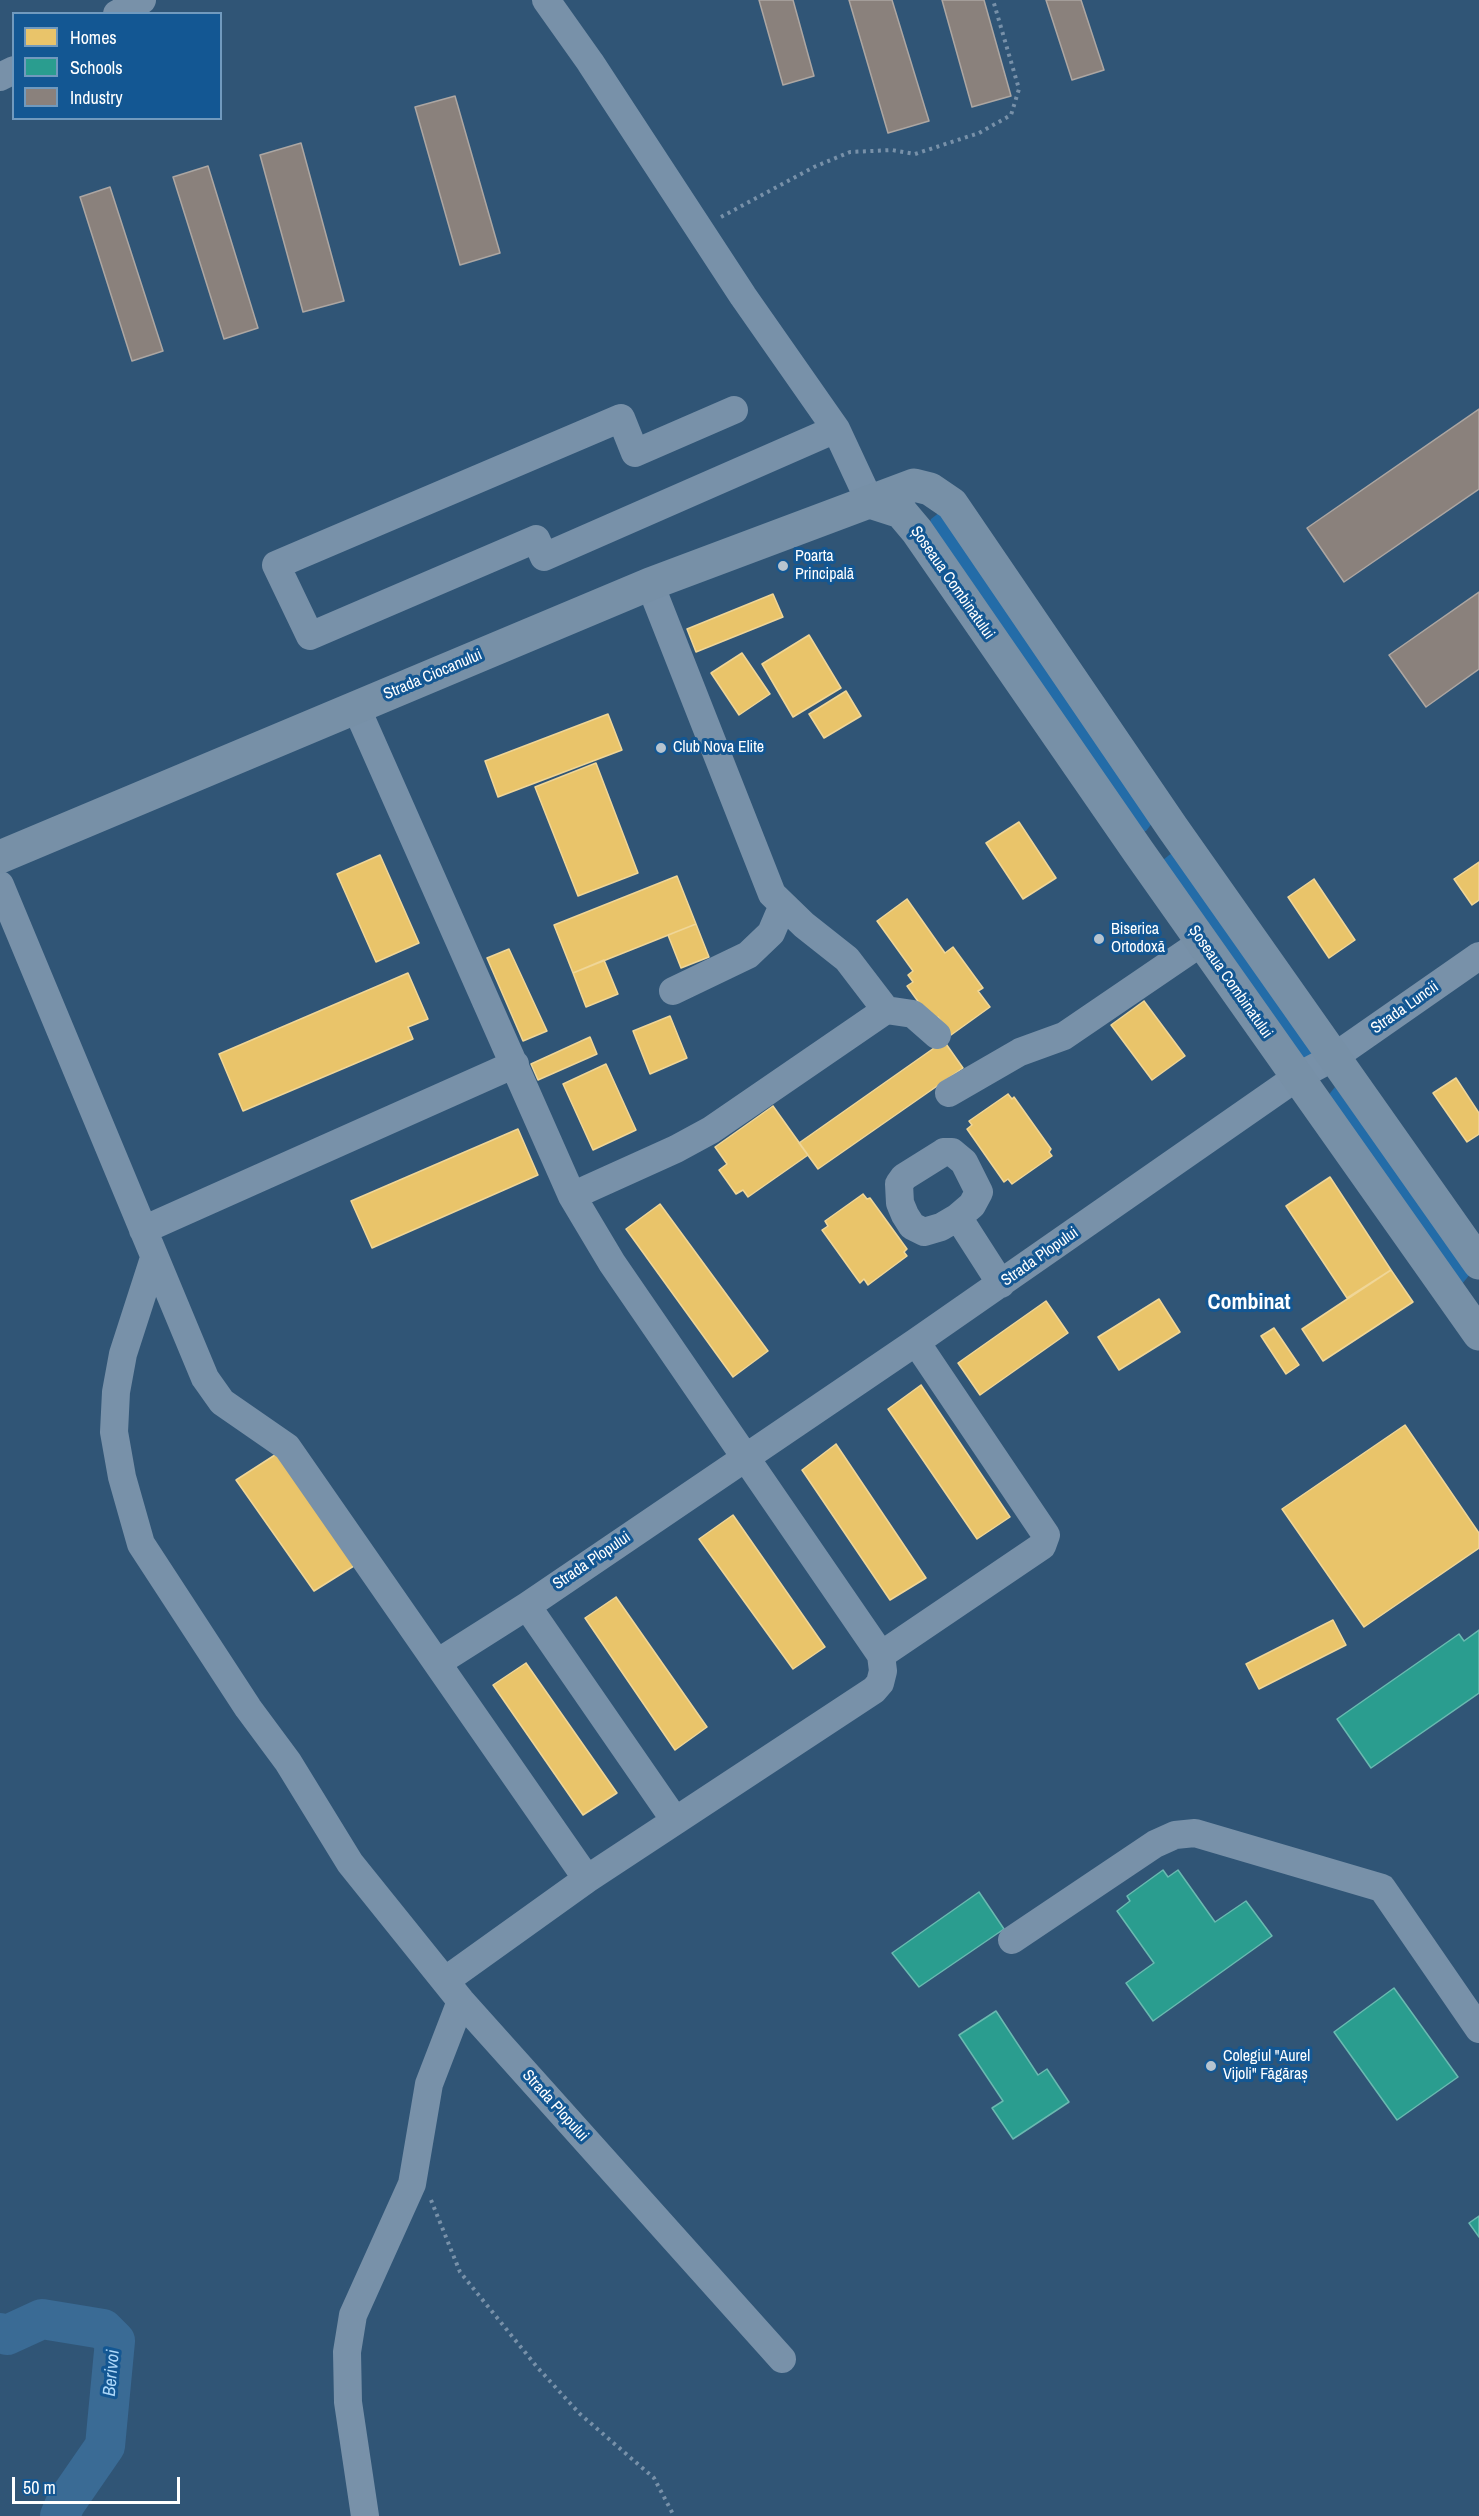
<!DOCTYPE html>
<meta charset="utf-8">
<style>
body{margin:0}
#map{position:relative;width:1479px;height:2516px;overflow:hidden;background:#305576;font-family:"Archivo Narrow",sans-serif}
canvas{display:block}
.legend{position:absolute;left:12px;top:12px;width:210px;height:108px;box-sizing:border-box;background:#135793;border:2px solid #719abe;margin:0;padding:8px 10px;list-style:none;font-size:18px;color:#fff}
.legend li{display:flex;align-items:center;gap:12px;height:30px}
.legend b{width:30px;border:2px solid #719abe}
.scale{position:absolute;left:12px;top:2477px;width:168px;height:27px;box-sizing:border-box;border:3px solid #fff;border-top:0;padding-left:8px;font-size:18px;line-height:21px;white-space:nowrap;color:#fff;-webkit-text-stroke:4px #135793;paint-order:stroke}
</style>
<div id="map">
<canvas width="1479" height="2516"></canvas>
<ul class="legend">
<li><b style="height:16px;background:#e9c46a"></b>Homes</li>
<li><b style="height:16px;background:#2a9d8f"></b>Schools</li>
<li><b style="height:16px;background:#8a817c"></b>Industry</li>
</ul>
<div class="scale">50 m</div>
</div>
<script>
const c = document.querySelector('canvas').getContext('2d');
c.lineJoin = 'round';
function fill(path, color) {
  c.fillStyle = color;
  c.fill(path, 'evenodd');
}
function toPath(rows) {
  const path = new Path2D();
  for (const r of rows) {
    path.moveTo(r[0], r[1]);
    for (let i = 2; i < r.length; i += 2) path.lineTo(r[i], r[i + 1]);
  }
  return path;
}
function strokePath(path, color, width, dash) {
  c.strokeStyle = color;
  c.lineWidth = width;
  c.lineCap = dash ? 'butt' : 'round';
  c.setLineDash(dash || []);
  c.stroke(path);
}
function write(font, color, halo, rows, align = 'center') {
  c.font = font + ' "Archivo Narrow",sans-serif';
  c.lineWidth = 6;
  c.setLineDash([]);
  c.textBaseline = 'middle';
  c.strokeStyle = halo;
  c.fillStyle = color;
  for (const [text, x, y, turn = 0] of rows) {
    c.save();
    c.translate(x, y);
    c.rotate((+turn || 0) * Math.PI / 180);
    c.textAlign = isNaN(turn) ? turn : align;
    if (halo) c.strokeText(text, 0, 0);
    c.fillText(text, 0, 0);
    c.restore();
  }
}
const green = toPath([
 [940,512,1153,822,1146,831,1142,832,929,526,931,519],
 [1173,852,1315,1046,1311,1055,1303,1059,1163,860],
 [1335,1087,1471,1273,1462,1284,1327,1097]
]);
const homes = toPath([
 [773,594,783,617,696,652,687,629,773,594],
 [809,635,841,688,793,717,762,664,809,635],
 [742,653,770,694,739,715,711,673,742,653],
 [846,691,861,716,824,738,809,714,846,691],
 [608,714,622,750,498,797,485,761,608,714],
 [596,763,638,873,578,896,535,787,596,763],
 [1019,822,1056,878,1023,899,986,843,1019,822],
 [380,855,419,943,376,962,337,874,380,855],
 [1479,862,1479,900,1472,905,1454,879,1479,862],
 [677,876,696,924,573,973,554,925,677,876],
 [1314,879,1355,940,1329,958,1288,897,1314,879],
 [907,899,945,953,953,947,983,988,978,991,990,1007,951,1035,938,1017,932,1021,907,986,913,982,908,975,913,971,877,921,907,899],
 [696,924,709,957,681,968,668,935,696,924],
 [509,949,547,1031,523,1041,487,958,509,949],
 [604,960,618,994,586,1007,573,973,604,960],
 [408,973,428,1019,408,1027,413,1039,243,1111,219,1054,408,973],
 [1144,1001,1185,1056,1152,1080,1111,1025,1144,1001],
 [670,1016,687,1058,650,1074,633,1031,670,1016],
 [590,1037,597,1054,538,1080,531,1064,590,1037],
 [944,1041,963,1068,818,1169,799,1143,944,1041],
 [606,1064,636,1130,593,1150,563,1084,606,1064],
 [1456,1078,1479,1113,1479,1134,1467,1142,1433,1093,1456,1078],
 [1008,1094,1012,1099,1014,1097,1051,1149,1049,1152,1052,1156,1012,1184,1008,1179,1004,1182,967,1129,972,1125,969,1121,1008,1094],
 [773,1106,808,1155,748,1197,743,1190,736,1194,719,1170,727,1164,715,1147,773,1106],
 [518,1129,538,1175,372,1248,351,1201,518,1129],
 [1330,1177,1391,1270,1347,1298,1286,1206,1330,1177],
 [863,1194,867,1199,870,1198,907,1249,904,1252,907,1256,868,1285,864,1279,860,1283,822,1230,828,1226,825,1221,863,1194],
 [660,1204,768,1351,733,1377,626,1229,660,1204],
 [1391,1270,1413,1302,1323,1361,1302,1329,1391,1270],
 [1159,1299,1180,1332,1119,1370,1098,1337,1159,1299],
 [1046,1301,1068,1333,980,1395,958,1363,1046,1301],
 [1274,1328,1299,1365,1286,1374,1261,1336,1274,1328],
 [921,1385,1010,1517,977,1539,888,1409,921,1385],
 [1405,1425,1479,1533,1479,1548,1364,1627,1282,1509,1405,1425],
 [836,1444,926,1578,890,1600,802,1470,836,1444],
 [278,1453,357,1564,314,1591,236,1480,278,1453],
 [733,1515,825,1647,793,1669,699,1539,733,1515],
 [616,1597,707,1727,675,1750,585,1618,616,1597],
 [1333,1620,1346,1645,1259,1689,1246,1664,1333,1620],
 [526,1663,617,1793,583,1815,493,1685,526,1663]
]);
const schools = toPath([
 [1479,1630,1479,1693,1371,1768,1337,1719,1459,1634,1464,1641,1479,1630],
 [1163,1870,1168,1877,1178,1870,1215,1922,1246,1901,1272,1936,1153,2021,1126,1983,1154,1963,1117,1911,1130,1901,1127,1896,1163,1870],
 [979,1892,1004,1929,919,1987,892,1953,979,1892],
 [1394,1988,1458,2077,1397,2120,1334,2032,1394,1988],
 [996,2011,1038,2075,1047,2069,1069,2102,1013,2139,992,2108,1003,2101,959,2035,996,2011],
 [1479,2216,1479,2237,1469,2223,1479,2216]
]);
const industry = toPath([
 [759,0,793,0,814,76,783,85,759,0],
 [849,0,892,0,929,121,888,133,849,0],
 [942,0,984,0,1011,96,972,107,942,0],
 [1046,0,1081,0,1104,70,1072,80,1046,0],
 [455,96,500,253,460,265,415,107,455,96],
 [301,143,344,301,303,312,260,155,301,143],
 [208,166,258,328,224,339,173,177,208,166],
 [110,187,163,351,132,361,80,197,110,187],
 [1479,409,1479,489,1344,582,1307,528,1479,409],
 [1479,592,1479,669,1426,707,1389,655,1479,592]
]);
const river = toPath([
 [0,2333,7,2335,42,2319,103,2329,115,2341,105,2446,65,2504,60,2516]
]);
const path = toPath([
 [721,217,814,167,850,152,892,150,915,154,979,133,1011,115,1019,89,993,0],
 [431,2200,460,2272,537,2367,580,2414,654,2478,674,2516]
]);
const minor = toPath([
 [546,0,590,62,743,296,836,429,870,502],
 [117,14,142,0],
 [0,77,14,70],
 [734,410,635,453,621,418,276,565,310,636,536,539,544,557,836,429],
 [356,707,572,1196,612,1263,881,1655,883,1671,880,1683,874,1690,587,1879],
 [0,885,205,1378,222,1402,287,1447,587,1879,446,1980],
 [673,991,748,955,771,933,783,905],
 [886,1010,913,1014,937,1035],
 [949,1093,1020,1052,1064,1036,1202,942],
 [944,1152,952,1152,964,1162,979,1192,972,1205,958,1217,941,1227,924,1232,912,1226,905,1215,900,1203,899,1184,904,1177,944,1152],
 [572,1196,676,1149,711,1130,886,1010,847,959,804,925,772,894,650,584],
 [958,1217,1001,1284],
 [143,1230,515,1064],
 [154,1258,123,1354,116,1392,114,1432,122,1477,141,1544,248,1708,288,1762,350,1863,461,2001,782,2359],
 [527,1606,674,1819],
 [881,1655,1042,1546,1046,1535,916,1342],
 [437,1663,527,1606,916,1342,1297,1077,1334,1057,1479,956],
 [1012,1940,1155,1844,1175,1835,1195,1833,1382,1888,1479,2029],
 [365,2516,348,2402,347,2352,353,2315,412,2184,429,2084,461,2001]
]);
const major = toPath([
 [870,502,901,512,917,531,1138,851,1479,1334],
 [0,857,650,584,914,485,930,489,952,504,1172,827,1479,1263]
]);
const markers = [
 [783,566,6,"#b7c4cf"],
 [661,748,6,"#b7c4cf"],
 [1099,939,6,"#b7c4cf"],
 [1211,2066,6,"#b7c4cf"]
];
const poiNames = [
 ["Poarta",795,557],
 ["Principală",795,575],
 ["Club Nova Elite",673,748],
 ["Biserica",1111,930],
 ["Ortodoxă",1111,948],
 ["Colegiul \"Aurel",1223,2057],
 ["Vijoli\" Făgăraș",1223,2075]
];
const streetNames = [
 ["Șoseaua Combinatului",952,583,55],
 ["Strada Ciocanului",433,675,-23],
 ["Șoseaua Combinatului",1230,982,55],
 ["Strada Luncii",1405,1008,-35],
 ["Strada Plopului",1040,1257,-35],
 ["Strada Plopului",592,1561,-34],
 ["Strada Plopului",555,2106,48]
];
const waterNames = [
 ["Berivoi",112,2373,-85]
];
const districtNames = [
 ["Combinat",1249,1303]
];
fill(green, '#236ca8');
fill(homes, '#e9c46a');
strokePath(homes, '#f0d697', 1.5);
fill(schools, '#2a9d8f');
strokePath(schools, '#6abab1', 1.5);
fill(industry, '#8a817c');
strokePath(industry, '#ada7a3', 1.5);
strokePath(river, '#3a6b95', 40);
strokePath(path, '#7891a9', 4, [3, 4.5]);
strokePath(minor, '#7891a9', 28);
strokePath(major, '#7790a7', 33);
for (const [x, y, r, color] of markers) {
  const dot = new Path2D();
  dot.arc(x, y, r, 0, 2 * Math.PI);
  c.fillStyle = color;
  c.fill(dot);
  strokePath(dot, '#135793', 2);
}
write('16px', '#fff', '#135793', poiNames, 'left');
write('16px', '#fff', '#135793', streetNames);
write('italic 18px', '#acd7f9', '#135793', waterNames);
write('bold 22px', '#fff', '#135793', districtNames);
</script>
